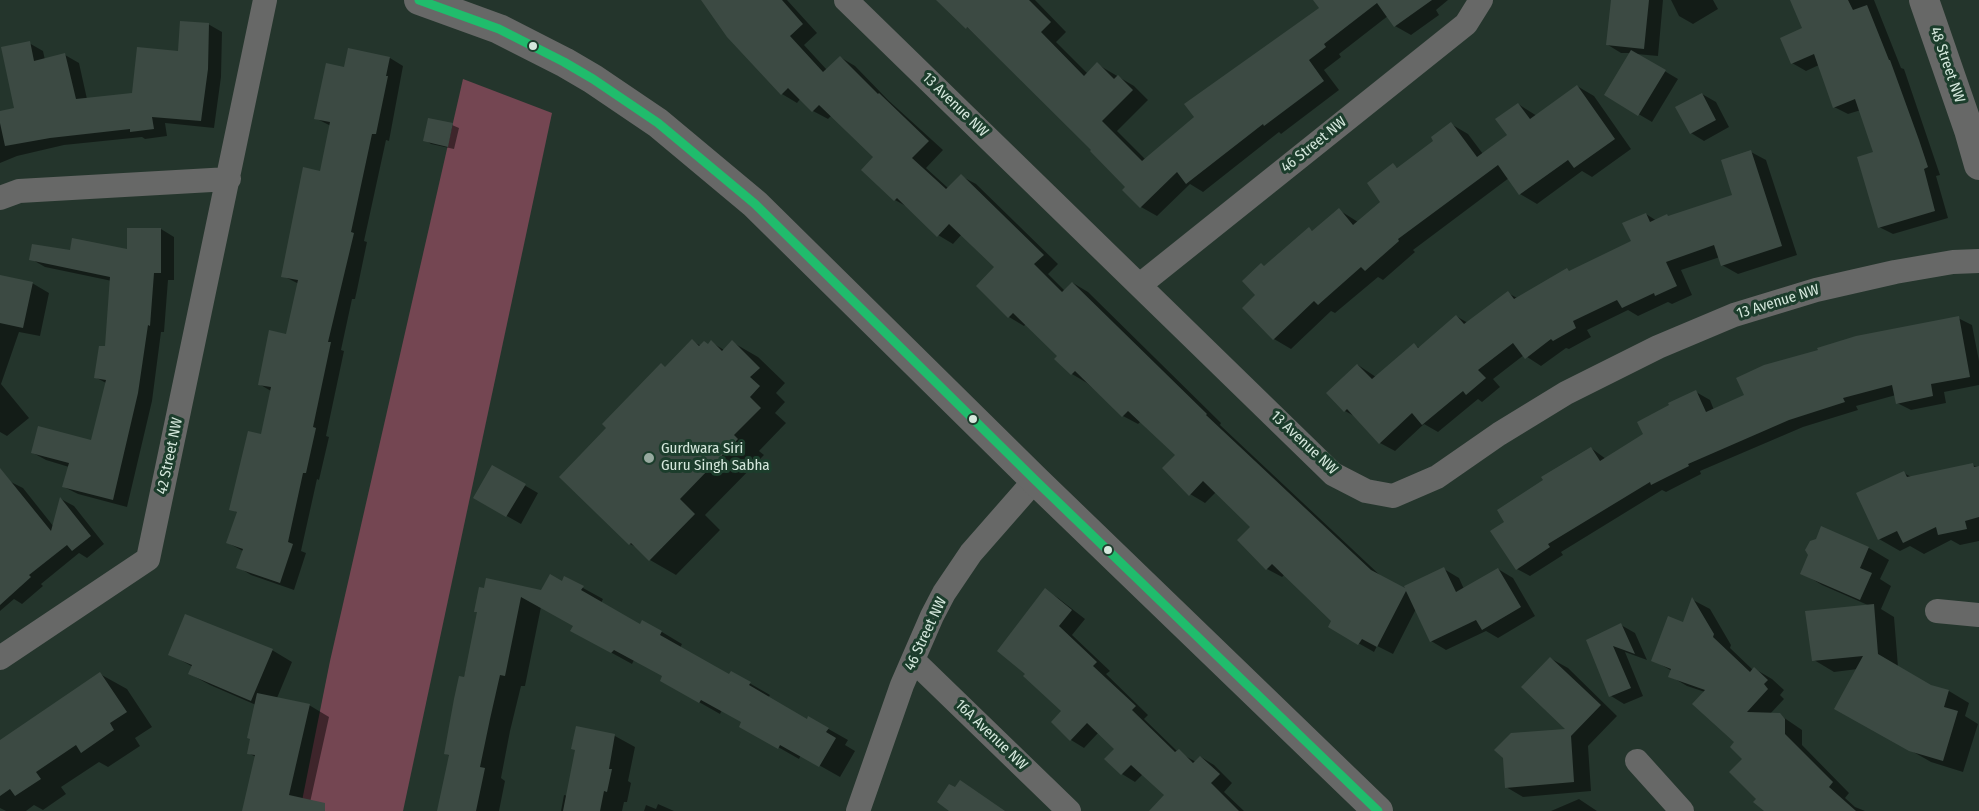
<!DOCTYPE html>
<style>
body{margin:0}
canvas{display:block;background:#24352c}
</style>
<canvas width="1979" height="811"></canvas>
<script>
const c = document.querySelector('canvas').getContext('2d');
c.lineJoin = 'round';
function fill(path, color) {
  c.fillStyle = color;
  c.fill(path, 'evenodd');
}
function toPath(rows) {
  const path = new Path2D();
  for (const r of rows) {
    path.moveTo(r[0], r[1]);
    for (let i = 2; i < r.length; i += 2) path.lineTo(r[i], r[i + 1]);
  }
  return path;
}
function strokePath(path, color, width, dash) {
  c.strokeStyle = color;
  c.lineWidth = width;
  c.lineCap = dash ? 'butt' : 'round';
  c.setLineDash(dash || []);
  c.stroke(path);
}
function write(font, color, halo, rows, align = 'center') {
  c.font = font + ' "Fira Sans Condensed",sans-serif';
  c.lineWidth = 6;
  c.setLineDash([]);
  c.textBaseline = 'middle';
  c.strokeStyle = halo;
  c.fillStyle = color;
  for (const [text, x, y, turn = 0] of rows) {
    c.save();
    c.translate(x, y);
    c.rotate((+turn || 0) * Math.PI / 180);
    c.textAlign = isNaN(turn) ? turn : align;
    if (halo) c.strokeText(text, 0, 0);
    c.fillText(text, 0, 0);
    c.restore();
  }
}
const green = toPath([
 [463,79,552,113,403,811,300,811,330,661]
]);
const shadow = toPath([
 [703,0,787,0,817,33,804,45,827,70,840,57,855,66,888,100,943,150,926,168,948,188,961,176,976,184,1058,264,1048,274,1065,291,1073,283,1088,292,1221,423,1220,425,1384,579,1408,592,1444,569,1459,578,1464,589,1498,569,1513,578,1535,616,1498,638,1486,631,1446,650,1431,641,1416,609,1393,654,1377,646,1374,652,1344,635,1333,621,1285,574,1282,577,1267,569,1252,527,1216,492,1205,503,1190,494,1177,455,1141,421,1138,424,1123,416,1087,383,1072,374,1056,359,1059,356,1026,324,1024,326,1009,317,978,286,996,267,962,234,953,244,938,235,911,209,895,200,863,170,875,157,832,115,828,119,813,111,801,98,797,103,782,94],
 [939,0,1035,0,1066,32,1056,42,1088,74,1097,64,1134,86,1148,100,1117,131,1146,160,1321,8,1315,0,1448,0,1436,10,1439,15,1411,35,1395,26,1388,16,1384,19,1339,54,1341,57,1324,70,1339,90,1281,134,1279,132,1203,192,1190,184,1157,216,1141,207,1125,190,1127,187,1094,150],
 [1612,0,1663,0,1658,56,1636,54,1678,79,1652,122,1606,95,1631,53,1621,53,1608,45],
 [1671,0,1713,0,1718,9,1693,24,1679,16],
 [1793,0,1874,0,1901,68,1904,69,1940,175,1936,176,1948,218,1893,234,1879,227,1875,152,1861,110,1848,114,1834,107,1819,65,1806,71,1792,63,1804,29],
 [208,24,222,32,221,77,214,128,165,123,167,136,145,139,142,137,64,145,17,156,0,163,0,113,16,109,29,43,43,51,45,60,65,55,79,63,87,99,133,94],
 [350,50,390,58,403,66,389,141,386,140,364,241,367,242,357,290,355,299,352,299,341,350,344,351,326,436,329,437,319,480,317,479,301,551,306,553,294,590,251,575,238,567,243,551,228,543,238,513,231,509,262,435,271,391,259,384,287,336,299,284,283,276,321,173,331,126,315,118,345,69],
 [1577,86,1594,96,1631,149,1592,177,1582,171,1537,204,1520,194,1509,178,1413,250,1415,252,1383,280,1378,277,1335,313,1331,311,1291,349,1274,339,1244,308,1257,295,1265,267,1309,229,1314,232,1339,210,1358,222,1383,202,1393,165,1399,169,1436,141,1451,124,1468,134,1483,154,1509,136,1518,104,1537,116],
 [1702,94,1716,102,1729,127,1704,141,1691,133],
 [452,125,459,128,454,149,431,144,425,140],
 [1751,152,1766,160,1797,255,1738,274,1722,265,1720,257,1681,270,1692,295,1672,304,1668,302,1638,316,1628,310,1587,330,1591,337,1569,349,1566,348,1541,366,1524,355,1493,379,1500,387,1482,402,1478,399,1438,432,1424,424,1395,451,1380,443,1356,417,1345,411,1358,365,1376,377,1414,345,1420,348,1456,316,1468,323,1508,293,1517,298,1567,270,1571,272,1633,242,1646,214,1657,221,1734,195],
 [161,229,174,237,174,280,168,280,164,332,161,332,152,401,127,507,78,494,64,487,69,467,46,460,33,453,92,441,106,383,95,377,107,348,112,281,45,267,31,259,71,252,128,251],
 [0,276,32,283,49,293,40,336,19,332,1,384,29,418,7,436,0,432],
 [1958,318,1972,325,1979,361,1979,385,1944,392,1946,403,1911,410,1897,403,1896,395,1856,406,1858,410,1803,427,1700,471,1701,474,1666,492,1662,490,1561,552,1563,555,1530,576,1517,569,1506,522,1591,448,1606,459,1645,434,1696,392,1710,400,1714,410],
 [692,341,701,346,709,345,711,342,724,350,732,342,758,357,785,383,776,393,785,402,775,413,786,423,759,451,764,455,705,515,720,530,676,575,650,560,638,548,630,544,608,428,661,365,666,368],
 [1972,465,1979,467,1979,541,1960,545,1951,540,1924,554,1910,546,1900,551,1879,539,1904,473,1913,478],
 [493,467,538,493,521,524,475,498],
 [9,481,23,488,54,527,61,499,74,506,104,544,87,558,79,553,41,584,43,586,22,604,14,599,0,611,0,488],
 [1822,528,1869,548,1889,560,1880,579,1891,586,1881,609,1894,617,1898,667,1930,686,1949,691,1969,703,1965,716,1978,724,1963,772,1931,762,1836,708,1858,669,1834,672,1814,660,1870,606,1822,585,1802,573],
 [565,578,603,599,601,603,641,626,643,622,662,632,682,644,680,648,730,676,732,673,770,695,768,698,807,721,809,718,848,740,845,745,855,751,840,777,801,755,799,759,741,726,743,722,722,710,720,714,662,681,664,676,634,660,632,664,592,642,575,626,541,607,525,686,521,686,510,731,501,778,505,781,499,811,438,811,450,756,446,754,479,613,480,589,542,592,562,583],
 [1045,590,1058,598,1085,619,1072,635,1110,671,1106,674,1148,715,1144,719,1178,752,1196,762,1201,757,1214,765,1232,783,1224,792,1244,811,1162,811,1166,795,1143,774,1135,782,1122,774,1106,759,1116,749,1099,732,1084,748,1071,740,1063,711],
 [1693,600,1710,609,1731,645,1730,648,1753,670,1755,669,1772,679,1784,690,1780,695,1784,699,1770,714,1780,715,1802,730,1802,745,1849,793,1845,798,1855,807,1865,811,1766,811,1758,799,1744,759,1736,742,1705,692,1687,686,1670,676,1672,671,1653,660,1684,624],
 [1621,625,1635,633,1647,660,1625,652,1643,696,1624,704,1611,696,1587,641],
 [272,650,292,662,277,698,309,705,329,717,309,807,311,811,244,811,256,757,248,753,256,705,210,685,190,674,193,667,170,654],
 [1550,658,1568,668,1617,716,1588,746,1591,791,1523,797,1506,787,1568,731],
 [100,674,127,689,152,727,135,738,140,746,108,767,99,762,61,787,66,794,43,810,34,805,26,811,6,811,0,808,0,742],
 [615,736,635,747,628,781,631,783,627,802,624,802,622,811,561,811,564,795,568,796,577,751],
 [1579,799,1597,811,1551,811],
 [658,804,674,811,644,811,646,805,656,809]
]);
const building = toPath([
 [701,0,782,0,803,24,790,36,823,72,840,56,878,94,879,93,929,141,912,158,946,189,961,174,1044,255,1034,264,1062,292,1072,282,1207,414,1206,415,1371,570,1405,588,1404,586,1444,567,1456,592,1498,568,1521,607,1482,630,1476,620,1430,642,1406,591,1377,647,1362,639,1358,645,1328,627,1331,621,1272,564,1266,570,1237,540,1250,527,1203,481,1189,496,1162,468,1175,455,1128,411,1122,417,1075,371,1071,375,1054,359,1057,356,1013,313,1008,318,976,286,994,267,949,224,937,237,897,198,894,201,861,170,873,157,819,105,812,112,788,88,781,95,727,37],
 [936,0,1029,0,1051,22,1041,32,1084,76,1097,62,1114,79,1118,75,1133,90,1102,121,1142,161,1194,117,1184,104,1319,8,1313,0,1432,0,1394,27,1377,3,1324,44,1326,47,1309,60,1324,81,1264,126,1263,124,1186,184,1177,172,1140,208,1122,190,1125,187,1090,151,1091,150,967,27,966,29],
 [1611,0,1649,0,1644,49,1606,45],
 [1790,0,1848,0,1853,10,1867,5,1889,60,1890,60,1919,140,1928,167,1924,169,1935,211,1878,228,1857,157,1873,152,1855,99,1833,108,1814,54,1791,64,1780,38,1802,28],
 [180,21,209,23,208,69,201,121,152,117,154,129,130,132,130,129,50,138,5,146,0,123,0,111,14,108,1,47,30,41,34,61,65,53,76,99,132,93,137,47,178,51],
 [348,48,390,57,386,76,388,76,376,134,372,134,351,232,354,233,328,342,331,342,313,427,316,428,306,473,303,473,288,542,293,544,280,583,236,568,243,549,226,543,237,512,229,510,248,431,261,434,271,387,258,385,269,330,286,334,298,280,281,277,303,167,320,171,330,122,314,119,326,63,344,67],
 [1631,50,1666,70,1638,116,1604,95],
 [1577,85,1615,139,1574,168,1568,160,1519,195,1498,165,1398,239,1399,241,1365,271,1361,267,1318,305,1314,301,1273,340,1242,308,1255,295,1242,281,1261,263,1264,266,1309,227,1312,231,1339,208,1353,225,1380,202,1367,183,1393,163,1397,168,1433,141,1431,137,1451,122,1477,157,1507,135,1495,119,1518,103,1530,119],
 [1702,93,1716,120,1690,134,1675,107],
 [428,118,453,123,448,147,423,141],
 [1751,150,1782,246,1721,266,1714,245,1666,262,1677,286,1655,296,1654,293,1622,308,1617,300,1573,321,1576,328,1553,341,1551,339,1525,359,1513,343,1478,370,1486,378,1466,395,1463,391,1422,425,1412,413,1379,444,1347,409,1344,412,1326,393,1357,364,1372,379,1414,343,1418,348,1456,315,1464,324,1508,291,1514,299,1567,268,1569,271,1631,241,1622,223,1646,213,1650,222,1667,214,1668,216,1732,195,1721,160],
 [127,228,161,228,161,273,154,273,150,326,148,325,138,393,113,500,62,487,69,463,31,453,38,426,91,440,106,380,94,378,99,346,105,346,110,277,29,260,32,244,70,250,72,238,127,249],
 [0,275,33,282,23,328,0,323],
 [1959,316,1970,377,1931,384,1933,396,1896,404,1892,385,1843,398,1845,402,1789,420,1688,464,1689,466,1651,485,1650,482,1548,544,1550,547,1516,570,1490,531,1504,522,1497,510,1543,480,1541,477,1591,447,1600,461,1643,434,1637,422,1669,405,1668,403,1696,390,1706,412,1744,395,1736,378,1764,365,1818,350,1817,348,1856,336],
 [692,339,699,346,704,341,708,344,711,340,722,351,732,340,760,368,750,377,760,386,750,397,761,408,734,435,738,439,680,499,695,514,649,561,631,543,629,545,559,477,606,428,602,424,661,363,665,367],
 [1973,463,1974,467,1979,466,1979,517,1965,521,1967,529,1938,535,1936,527,1903,543,1897,531,1878,540,1856,493,1904,471,1907,477],
 [492,465,526,484,506,517,473,498],
 [0,468,51,531,60,497,91,536,72,551,67,545,29,575,31,577,0,605],
 [1821,526,1869,547,1860,568,1872,573,1860,600,1800,574,1808,555,1805,550,1810,541,1816,539],
 [550,574,562,581,564,576,584,586,581,590,640,624,642,620,662,631,660,635,729,674,731,671,751,682,749,685,807,719,808,716,829,728,826,732,836,738,819,767,780,745,778,749,739,727,741,722,701,700,699,703,660,681,662,676,614,650,611,653,570,631,573,626,521,597,505,676,500,675,490,719,480,767,485,768,476,811,437,811,449,755,444,754,454,699,459,676,464,677,477,612,474,612,479,587,484,588,486,578,541,590],
 [1045,588,1072,610,1059,626,1097,662,1093,666,1136,706,1132,710,1175,752,1179,749,1193,763,1200,756,1220,774,1211,783,1239,811,1149,811,1164,795,1131,765,1121,775,1104,759,1114,749,1087,723,1070,741,1051,722,1061,711,1023,676,1025,674,997,651],
 [1692,597,1714,634,1713,637,1750,672,1754,667,1768,680,1764,684,1768,689,1747,712,1780,713,1785,719,1785,734,1833,782,1829,787,1856,811,1764,811,1753,802,1756,799,1729,772,1742,759,1730,747,1734,742,1692,704,1705,690,1668,677,1671,669,1651,661,1668,616,1683,622],
 [1874,604,1878,654,1931,685,1949,690,1944,707,1958,711,1943,761,1909,751,1834,709,1863,656,1812,661,1805,611],
 [185,614,273,649,251,701,188,674,192,665,168,655],
 [1621,623,1635,654,1613,646,1631,688,1609,697,1586,640],
 [1550,657,1601,705,1571,736,1574,782,1505,788,1503,758,1494,750,1511,733,1565,729,1521,687],
 [100,672,127,712,110,723,114,730,81,753,76,745,36,772,41,779,15,796,10,789,0,796,0,740],
 [257,693,310,704,289,795,325,803,325,811,242,811,255,755,247,754,250,739,247,738],
 [576,726,615,734,609,769,612,769,607,792,604,791,600,811,563,811,575,750,571,749],
 [960,780,1005,811,949,811,937,802,949,784,955,787]
]);
const minor = toPath([
 [846,0,1333,474,1366,491,1393,496,1437,477,1499,434,1566,393,1658,347,1734,315,1816,290,1895,272,1953,262,1979,261],
 [0,198,19,191,229,179],
 [1141,284,1466,24,1481,0],
 [1937,611,1979,615],
 [0,658,148,559,265,0],
 [913,660,1069,811],
 [1637,761,1682,811],
 [858,811,902,685,932,616,944,593,971,553,1035,480]
]);
const tertiary = toPath([
 [419,0,499,29,564,62,593,79,658,123,755,204,1035,480,1378,811],
 [1924,0,1969,130,1979,165]
]);
const bus1 = toPath([
 [419,0,499,29,564,62,593,79,658,123,755,204,1035,480,1378,811]
]);
const markers = [
 [533,46,5,"#d5e8dd"],
 [973,419,5,"#d5e8dd"],
 [649,458,6,"#97a99f"],
 [1108,550,5,"#d5e8dd"]
];
const streetNames = [
 ["48 Street NW",1947,65,71],
 ["13 Avenue NW",955,105,44],
 ["46 Street NW",1314,145,-39],
 ["13 Avenue NW",1778,302,-17],
 ["13 Avenue NW",1304,443,43],
 ["42 Street NW",170,456,-78],
 ["46 Street NW",926,634,-65],
 ["16A Avenue NW",991,735,44]
];
const poiNames = [
 ["Gurdwara Siri",661,449],
 ["Guru Singh Sabha",661,466]
];
fill(green, '#744652');
fill(shadow, '#0007');
fill(building, '#3c4a43');
strokePath(minor, '#676867', 24);
strokePath(tertiary, '#676867', 30);
strokePath(bus1, '#20bc6c', 9);
for (const [x, y, r, color] of markers) {
  const dot = new Path2D();
  dot.arc(x, y, r, 0, 2 * Math.PI);
  c.fillStyle = color;
  c.fill(dot);
  strokePath(dot, '#1c3d2c', 2);
}
write('15px', '#d5e8dd', '#1c3d2c', streetNames);
write('15px', '#d5e8dd', '#1c3d2c', poiNames, 'left');
</script>
